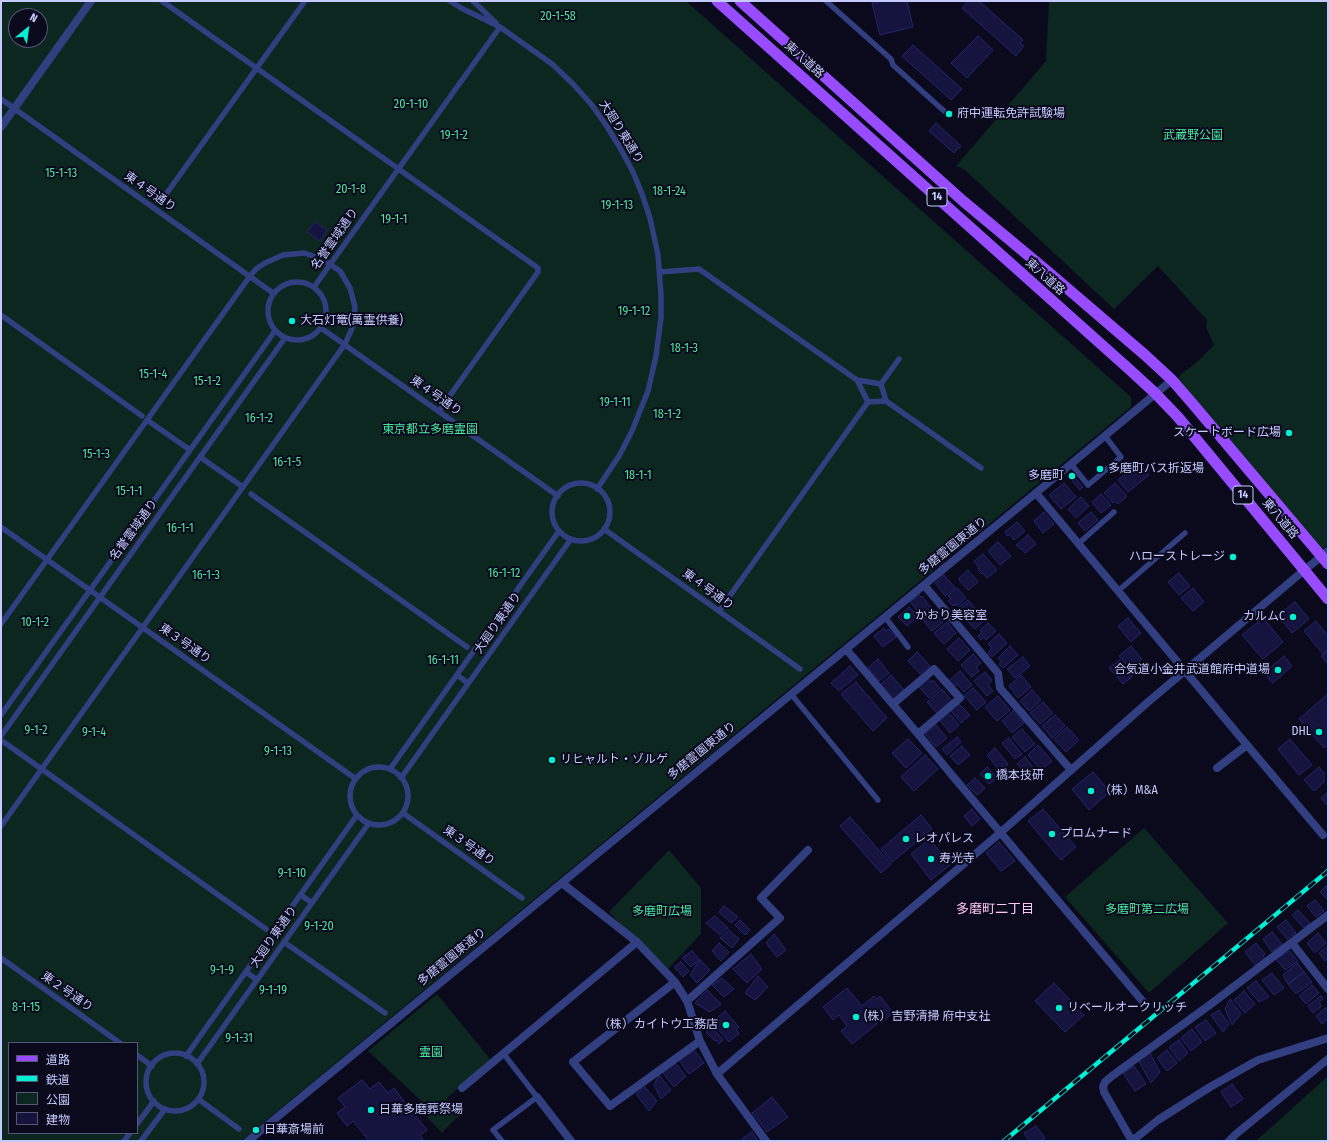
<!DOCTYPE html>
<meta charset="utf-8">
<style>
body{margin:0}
#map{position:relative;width:1329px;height:1142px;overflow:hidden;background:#0a0a1c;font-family:"Fira Sans Condensed","Noto Sans JP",sans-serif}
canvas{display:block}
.frame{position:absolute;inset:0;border:2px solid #c5caff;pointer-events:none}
.legend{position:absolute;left:8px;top:1042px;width:130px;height:92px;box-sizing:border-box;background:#0a0a1c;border:1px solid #555777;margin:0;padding:5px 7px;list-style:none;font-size:12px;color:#c5caff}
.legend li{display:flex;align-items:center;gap:8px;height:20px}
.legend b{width:20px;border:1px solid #555777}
.north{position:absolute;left:8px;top:8px;width:40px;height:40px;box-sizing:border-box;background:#0a0a1c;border:1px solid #555777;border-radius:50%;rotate:29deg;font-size:11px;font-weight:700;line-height:16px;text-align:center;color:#c5caff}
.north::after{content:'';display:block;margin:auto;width:14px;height:18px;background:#00f0d6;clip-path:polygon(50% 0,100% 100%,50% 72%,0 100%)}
</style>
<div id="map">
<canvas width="1329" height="1142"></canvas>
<div class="frame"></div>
<ul class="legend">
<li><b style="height:5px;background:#974cff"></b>道路</li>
<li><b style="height:5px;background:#00f0d6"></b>鉄道</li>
<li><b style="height:11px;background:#0c2720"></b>公園</li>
<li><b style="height:11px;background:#14143f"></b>建物</li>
</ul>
<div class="north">N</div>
</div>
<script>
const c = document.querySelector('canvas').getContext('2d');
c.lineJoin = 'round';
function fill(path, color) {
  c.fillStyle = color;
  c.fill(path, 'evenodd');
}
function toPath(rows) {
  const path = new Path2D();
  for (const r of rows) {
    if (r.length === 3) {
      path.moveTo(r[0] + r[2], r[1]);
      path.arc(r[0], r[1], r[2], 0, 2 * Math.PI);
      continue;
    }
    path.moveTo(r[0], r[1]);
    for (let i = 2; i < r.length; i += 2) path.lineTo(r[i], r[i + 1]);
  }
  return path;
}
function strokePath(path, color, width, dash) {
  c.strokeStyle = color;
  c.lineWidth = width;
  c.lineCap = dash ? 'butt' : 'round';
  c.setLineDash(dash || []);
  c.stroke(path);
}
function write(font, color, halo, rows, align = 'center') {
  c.font = font + ' "Fira Sans Condensed","Noto Sans JP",sans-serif';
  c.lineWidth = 4;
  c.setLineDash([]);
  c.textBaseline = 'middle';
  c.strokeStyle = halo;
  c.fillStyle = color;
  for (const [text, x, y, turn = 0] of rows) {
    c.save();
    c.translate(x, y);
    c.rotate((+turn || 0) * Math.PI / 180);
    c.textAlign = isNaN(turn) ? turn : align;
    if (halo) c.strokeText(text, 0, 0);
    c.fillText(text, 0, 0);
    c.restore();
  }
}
const green = toPath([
 [1,1,686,1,1131,397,1131,407,241,1141,1,1141],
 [16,16,40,16,40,40,16,40],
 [9,1043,137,1043,137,1133,9,1133],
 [1049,1,1328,1,1328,545,1320,551,1177,381,1181,374,1196,363,1214,345,1206,327,1207,320,1158,266,1114,309,965,170,956,166,1046,61],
 [1144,828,1228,923,1149,993,1065,897],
 [669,850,701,888,701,934,665,972,609,912],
 [437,994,491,1060,447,1098,460,1114,442,1133,427,1117,432,1111,368,1051],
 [1328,1076,1328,1141,1256,1141]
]);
const building = toPath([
 [883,1,907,1,913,27,880,35,872,3,883,1],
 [968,1,979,1,1023,40,1020,43,1024,46,1016,56,962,8,968,1],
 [978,36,993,50,967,78,951,63,978,36],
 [913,45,962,89,951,100,902,56,913,45],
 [936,123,961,146,954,153,929,131,936,123],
 [315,222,327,230,320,241,307,232,315,222],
 [1139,462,1149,475,1128,492,1118,480,1139,462],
 [1075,478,1083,487,1080,490,1072,481,1075,478],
 [1064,483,1076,497,1061,509,1049,495,1064,483],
 [1115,483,1127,496,1118,504,1115,501,1113,503,1104,493,1115,483],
 [1101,494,1111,505,1101,513,1092,502,1101,494],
 [1081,497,1089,506,1076,518,1068,509,1081,497],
 [1044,512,1054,524,1043,533,1034,521,1044,512],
 [1091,512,1098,520,1085,531,1078,523,1091,512],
 [1017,522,1025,531,1014,540,1010,534,1008,536,1005,532,1017,522],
 [1028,535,1036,544,1025,553,1021,548,1020,549,1016,545,1028,535],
 [998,542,1011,556,1000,565,988,551,998,542],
 [983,554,997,570,987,578,983,573,982,574,978,570,979,568,974,561,983,554],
 [968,570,978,582,969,590,968,589,967,589,959,580,959,578,968,570],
 [1179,573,1190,586,1179,595,1168,582,1179,573],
 [944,575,955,588,945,596,935,583,944,575],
 [957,588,966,598,957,606,956,604,953,606,948,601,951,599,948,596,957,588],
 [1193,588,1204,602,1193,611,1181,598,1193,588],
 [919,595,921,597,922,596,932,609,922,616,910,602,919,595],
 [968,600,976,609,965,619,958,612,961,609,959,607,968,600],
 [1295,602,1309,619,1292,633,1278,615,1295,602],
 [909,607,916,614,914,615,916,618,907,626,898,617,909,607],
 [936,610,943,619,941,620,943,622,932,631,923,620,936,610],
 [977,611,985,620,975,629,967,621,977,611],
 [1128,618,1141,633,1131,642,1118,626,1128,618],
 [1263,618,1283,642,1263,659,1242,635,1263,618],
 [1316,621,1328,636,1328,650,1323,654,1304,631,1316,621],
 [947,622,956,633,944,644,934,633,947,622],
 [988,623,996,631,986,640,984,637,981,640,978,636,982,632,980,630,988,623],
 [884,628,886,631,889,629,896,637,883,647,874,636,884,628],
 [999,634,1007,643,992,657,988,653,992,648,988,644,999,634],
 [959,638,970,650,958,661,947,649,959,638],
 [1010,646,1018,655,1003,668,999,664,1002,662,998,658,1010,646],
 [1131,646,1142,659,1130,669,1119,656,1131,646],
 [1328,651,1328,664,1321,656,1328,651],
 [917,652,930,666,920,674,908,661,917,652],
 [973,654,981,663,976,667,979,671,972,677,961,665,973,654],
 [1284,656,1292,666,1273,683,1264,673,1284,656],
 [1023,657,1030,666,1015,678,1007,669,1023,657],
 [878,659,889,673,879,681,868,668,878,659],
 [1119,660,1133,676,1123,684,1109,668,1119,660],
 [850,666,858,675,839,691,831,683,850,666],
 [960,671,972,685,964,692,957,684,954,687,949,681,960,671],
 [985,672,992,680,988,685,993,691,987,696,974,681,985,672],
 [891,675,904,690,893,700,880,685,891,675],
 [1021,675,1031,687,1018,698,1009,686,1021,675],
 [928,679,930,682,933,680,940,688,929,698,919,687,928,679],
 [856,682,887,718,873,731,841,694,856,682],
 [973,688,986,702,977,710,964,696,973,688],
 [942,689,952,701,938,714,927,702,942,689],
 [1032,690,1041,700,1029,711,1020,701,1032,690],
 [1328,694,1328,745,1324,748,1299,719,1328,694],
 [998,696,1010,710,997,721,985,707,998,696],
 [1043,702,1053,713,1040,724,1030,713,1043,702],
 [959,704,970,715,961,723,951,711,959,704],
 [1013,711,1024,723,1012,733,1002,721,1013,711],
 [948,712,959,725,950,733,939,719,948,712],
 [1055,715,1065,726,1052,738,1042,726,1055,715],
 [936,725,947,738,936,747,925,734,936,725],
 [1067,727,1079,740,1066,752,1054,739,1067,727],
 [1022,729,1035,744,1025,752,1012,737,1022,729],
 [957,737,961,742,947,755,942,749,957,737],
 [1009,738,1022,754,1015,759,1002,743,1009,738],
 [908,739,922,753,906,768,892,753,908,739],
 [1290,739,1312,765,1299,775,1278,749,1290,739],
 [1038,745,1052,761,1041,770,1028,755,1038,745],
 [962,746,970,755,958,765,950,756,962,746],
 [995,748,1008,764,1000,771,987,755,995,748],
 [925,755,938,769,914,791,901,777,925,755],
 [1025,757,1037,772,1030,778,1017,764,1025,757],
 [987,767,997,778,989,784,980,774,987,767],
 [1319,767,1324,773,1324,782,1314,791,1304,780,1319,767],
 [1093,772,1110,792,1089,810,1072,789,1093,772],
 [975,778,985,788,977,795,967,785,975,778],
 [1328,792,1328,806,1321,798,1328,792],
 [972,809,980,819,972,826,964,816,972,809],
 [1043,809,1076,847,1061,860,1028,821,1043,809],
 [921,815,932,829,892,862,881,849,921,815],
 [850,817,891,864,881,873,840,826,850,817],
 [930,839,950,865,931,880,911,854,930,839],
 [999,842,1015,861,1001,871,986,853,999,842],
 [1326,886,1328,888,1328,900,1320,892,1326,886],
 [1315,900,1324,911,1316,917,1307,906,1315,900],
 [724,906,738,917,731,923,719,912,724,906],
 [1298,910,1310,923,1304,928,1292,915,1298,910],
 [715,916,728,928,720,935,706,923,715,916],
 [740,920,750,930,745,935,735,925,740,920],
 [1286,920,1296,933,1287,939,1277,927,1286,920],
 [729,930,739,939,732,948,720,938,729,930],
 [1272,932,1282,944,1272,952,1263,939,1272,932],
 [1318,933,1326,943,1315,953,1307,943,1318,933],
 [774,934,786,950,777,957,766,943,774,934],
 [719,943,729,952,721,961,712,951,719,943],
 [1256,943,1265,954,1263,956,1265,959,1256,966,1245,952,1256,943],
 [1328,946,1328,958,1325,961,1319,953,1328,946],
 [692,951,700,960,691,967,682,958,692,951],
 [1289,951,1298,961,1285,970,1276,959,1289,951],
 [751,954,762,969,747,983,733,969,751,954],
 [700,960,710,970,697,983,690,975,700,960],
 [681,962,689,971,683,977,674,967,681,962],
 [1297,963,1304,972,1288,984,1283,975,1297,963],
 [1304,972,1312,982,1296,994,1288,984,1304,972],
 [1272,973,1284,988,1274,995,1262,980,1272,973],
 [758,976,768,987,755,1000,745,993,758,976],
 [722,978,734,989,724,997,712,985,722,978],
 [1256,981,1269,997,1259,1002,1247,988,1256,981],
 [1054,983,1084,1015,1065,1032,1035,1001,1054,983],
 [1312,985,1319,993,1306,1004,1299,996,1312,985],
 [847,988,862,1006,874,996,877,999,880,996,893,1013,882,1022,871,1008,867,1011,877,1024,852,1044,841,1031,847,1026,839,1015,833,1020,823,1007,847,988],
 [707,990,721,1004,710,1012,695,1003,707,990],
 [1244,991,1255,1004,1245,1013,1234,1000,1244,991],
 [1321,996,1323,999,1319,1002,1322,1006,1313,1013,1308,1006,1321,996],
 [1230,999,1241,1014,1232,1025,1225,1009,1230,999],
 [1325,1008,1328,1012,1328,1019,1322,1024,1316,1016,1325,1008],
 [1219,1010,1229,1024,1223,1032,1211,1015,1219,1010],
 [725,1011,739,1027,736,1030,739,1033,729,1042,712,1022,725,1011],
 [1206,1020,1216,1033,1205,1041,1195,1027,1206,1020],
 [712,1027,723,1040,719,1044,716,1040,715,1041,706,1032,712,1027],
 [1192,1029,1202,1042,1191,1051,1181,1038,1192,1029],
 [1179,1040,1188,1053,1179,1061,1169,1047,1179,1040],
 [693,1049,704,1063,689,1074,679,1060,693,1049],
 [1167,1050,1177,1063,1167,1071,1157,1058,1167,1050],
 [1150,1053,1160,1072,1151,1083,1138,1060,1150,1053],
 [675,1063,686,1076,674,1087,663,1073,675,1063],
 [1134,1066,1146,1084,1135,1091,1123,1073,1134,1066],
 [659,1075,671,1090,661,1099,654,1085,659,1075],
 [362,1080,370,1089,379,1082,388,1093,394,1088,406,1104,400,1109,406,1116,412,1111,427,1130,420,1135,424,1141,369,1141,353,1121,347,1126,337,1113,345,1107,338,1098,362,1080],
 [1232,1084,1243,1099,1231,1107,1221,1092,1232,1084],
 [645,1087,657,1101,649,1111,636,1094,645,1087],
 [772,1097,788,1117,767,1132,752,1113,772,1097],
 [1036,1126,1045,1138,1040,1141,1029,1141,1024,1133,1036,1126],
 [752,1132,758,1141,744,1141,742,1139,752,1132]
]);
const service = toPath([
 [162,1,538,268,538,272,439,411],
 [450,1,461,8,500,27,552,64,573,84,591,104,606,125,619,146,633,172,642,194,650,218,658,255,661,295,661,318,656,356,648,391,632,431,619,456,597,489],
 [473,1,496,23],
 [826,1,891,59,893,65,944,111],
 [1,99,273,293],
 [164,197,305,1],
 [660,272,699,269,857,380],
 [297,311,29],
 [314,287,500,27],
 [1,315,142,416],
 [321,328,558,496],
 [881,384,899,359],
 [886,401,881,384,857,380,868,402,886,401,981,468],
 [147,420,190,450],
 [200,457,243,487],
 [1071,464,1088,485,1121,457,1105,436],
 [581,512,29],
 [251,494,467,647],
 [1,527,356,779],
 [604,529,800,669],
 [1078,544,1114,512],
 [1118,591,1185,533],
 [719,611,868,402],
 [885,617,908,647],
 [1,624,250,276,256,269,265,263,283,255,304,253,322,259,340,271,350,288,355,307,353,326,345,344,1,826],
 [457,675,468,683],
 [791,694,878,800],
 [1,715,275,331],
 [1,736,285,338],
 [1,740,266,929],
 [379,796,29],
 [390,769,559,531],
 [401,778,571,539],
 [403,813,522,898],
 [301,895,312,903],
 [284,942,385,1013],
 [1,958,120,1043],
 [246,972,257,980],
 [175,1082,29],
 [137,1055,152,1066],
 [186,1056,357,815],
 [197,1064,369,823],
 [198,1099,239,1129],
 [137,1124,154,1101],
 [124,1141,130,1133],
 [141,1141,165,1109],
 [502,1141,493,1130,537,1097,503,1053]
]);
const minor = toPath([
 [1036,493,1247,745,1323,835],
 [924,585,998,673,1000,688,1071,770],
 [846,649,918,734,951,774,1145,1004],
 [893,704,934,669,960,698,918,734],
 [1217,768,1247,745],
 [562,883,637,942,675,982,687,1001,700,1041,717,1074,766,1141],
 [1328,915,1211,1004,1112,1076,1105,1082,1103,1087,1104,1092,1132,1141,1158,1120,1210,1087,1258,1060,1328,1038],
 [1292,943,1328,989],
 [675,982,573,1062,610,1106,700,1041],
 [687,1001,780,918,761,898,808,850],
 [717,1074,1000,833,1148,702,1296,577,1328,551],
 [462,1088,637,942],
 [537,1097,571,1141],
 [248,1141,1071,464,1172,380],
 [1229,1141,1236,1134,1328,1059]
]);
const tertiary = toPath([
 [1,127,91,1]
]);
const primary = toPath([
 [717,1,1130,370,1155,393,1178,417,1328,599],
 [740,1,963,201,1047,271,1145,355,1172,380,1192,403,1328,564]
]);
const rail = toPath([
 [1004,1141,1328,871]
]);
const markers = [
 [949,114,4,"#00f0d6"],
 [292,321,4,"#00f0d6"],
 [1289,433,4,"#00f0d6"],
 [1100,469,4,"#00f0d6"],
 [1072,476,4,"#00f0d6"],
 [1233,557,4,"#00f0d6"],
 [907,616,4,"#00f0d6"],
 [1293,617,4,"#00f0d6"],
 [1278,670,4,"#00f0d6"],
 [1319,732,4,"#00f0d6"],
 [552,760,4,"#00f0d6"],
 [988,776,4,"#00f0d6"],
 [1091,791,4,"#00f0d6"],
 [1052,834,4,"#00f0d6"],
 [906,839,4,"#00f0d6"],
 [931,859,4,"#00f0d6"],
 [1059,1008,4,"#00f0d6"],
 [856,1017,4,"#00f0d6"],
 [726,1025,4,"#00f0d6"],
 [371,1110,4,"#00f0d6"],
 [256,1130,4,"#00f0d6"]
];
const shields = [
 [937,197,20],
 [1243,495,20]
];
const shieldNames = [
 ["14",937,197],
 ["14",1243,495]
];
const parkNames = [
 ["20-1-58",558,17],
 ["20-1-10",411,105],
 ["19-1-2",454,136],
 ["武蔵野公園",1193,136],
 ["15-1-13",61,174],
 ["20-1-8",351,190],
 ["18-1-24",669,192],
 ["19-1-13",617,206],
 ["19-1-1",394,220],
 ["19-1-12",634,312],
 ["18-1-3",684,349],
 ["15-1-4",153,375],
 ["15-1-2",207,382],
 ["19-1-11",615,403],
 ["18-1-2",667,415],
 ["16-1-2",259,419],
 ["東京都立多磨霊園",430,430],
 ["15-1-3",96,455],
 ["16-1-5",287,463],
 ["18-1-1",638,476],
 ["15-1-1",129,492],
 ["16-1-1",180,529],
 ["16-1-12",504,574],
 ["16-1-3",206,576],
 ["10-1-2",35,623],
 ["16-1-11",443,661],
 ["9-1-2",36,731],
 ["9-1-4",94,733],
 ["9-1-13",278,752],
 ["9-1-10",292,874],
 ["多磨町第二広場",1147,910],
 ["多磨町広場",662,912],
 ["9-1-20",319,927],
 ["9-1-9",222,971],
 ["9-1-19",273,991],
 ["8-1-15",26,1008],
 ["9-1-31",239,1039],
 ["霊園",431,1053]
];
const streetNames = [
 ["東八道路",804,60,42],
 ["大廻り東通り",621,132,58],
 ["東４号通り",150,192,35],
 ["名誉霊域通り",335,239,-55],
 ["東八道路",1045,277,42],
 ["東４号通り",436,396,35],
 ["東八道路",1280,519,50],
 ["名誉霊域通り",134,530,-54],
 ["多磨霊園東通り",953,546,-39],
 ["東４号通り",708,590,36],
 ["大廻り東通り",498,623,-55],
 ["東３号通り",185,644,35],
 ["多磨霊園東通り",702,751,-39],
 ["東３号通り",469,846,35],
 ["大廻り東通り",274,937,-55],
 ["多磨霊園東通り",452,957,-39],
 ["東２号通り",67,992,35]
];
const poiNames = [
 ["府中運転免許試験場",957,114],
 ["大石灯篭(萬霊供養)",300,321],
 ["スケートボード広場",1281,433,"right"],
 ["多磨町バス折返場",1108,469],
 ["多磨町",1064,476,"right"],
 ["ハローストレージ",1225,557,"right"],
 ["かおり美容室",915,616],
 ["カルムC",1285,617,"right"],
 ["合気道小金井武道館府中道場",1270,670,"right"],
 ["DHL",1311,732,"right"],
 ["リヒャルト・ゾルゲ",560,760],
 ["橋本技研",996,776],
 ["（株）M&A",1099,791],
 ["プロムナード",1060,834],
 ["レオパレス",914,839],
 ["寿光寺",939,859],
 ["リベールオークリッチ",1067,1008],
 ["(株）吉野清掃 府中支社",864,1017],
 ["（株）カイトウ工務店",718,1025,"right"],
 ["日華多磨葬祭場",379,1110],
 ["日華斎場前",264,1130]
];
const neighbourhoodNames = [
 ["多磨町二丁目",995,909]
];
fill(green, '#0c2720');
fill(building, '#14143f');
strokePath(building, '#24256d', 1);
strokePath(service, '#313e7f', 5.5);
strokePath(minor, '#313e7f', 8);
strokePath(tertiary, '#313e7f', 8);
strokePath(primary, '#974cff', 11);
strokePath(rail, '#00f0d6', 4.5);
strokePath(rail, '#0a0a1c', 3, [9]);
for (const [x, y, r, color] of markers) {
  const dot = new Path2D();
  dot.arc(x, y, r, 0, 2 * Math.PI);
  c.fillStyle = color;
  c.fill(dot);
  strokePath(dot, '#0a0a1c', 1.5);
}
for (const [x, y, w] of shields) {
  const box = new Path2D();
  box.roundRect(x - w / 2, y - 9, w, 18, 3);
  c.fillStyle = '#0a0a1c';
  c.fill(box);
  strokePath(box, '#c5caff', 1);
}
write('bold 11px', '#c5caff', null, shieldNames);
write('12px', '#49e79f', '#0a0a1c', parkNames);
write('12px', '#c5caff', '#0a0a1c', streetNames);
write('12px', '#c5caff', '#0a0a1c', poiNames, 'left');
write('13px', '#ffc7f6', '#0a0a1c', neighbourhoodNames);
</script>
